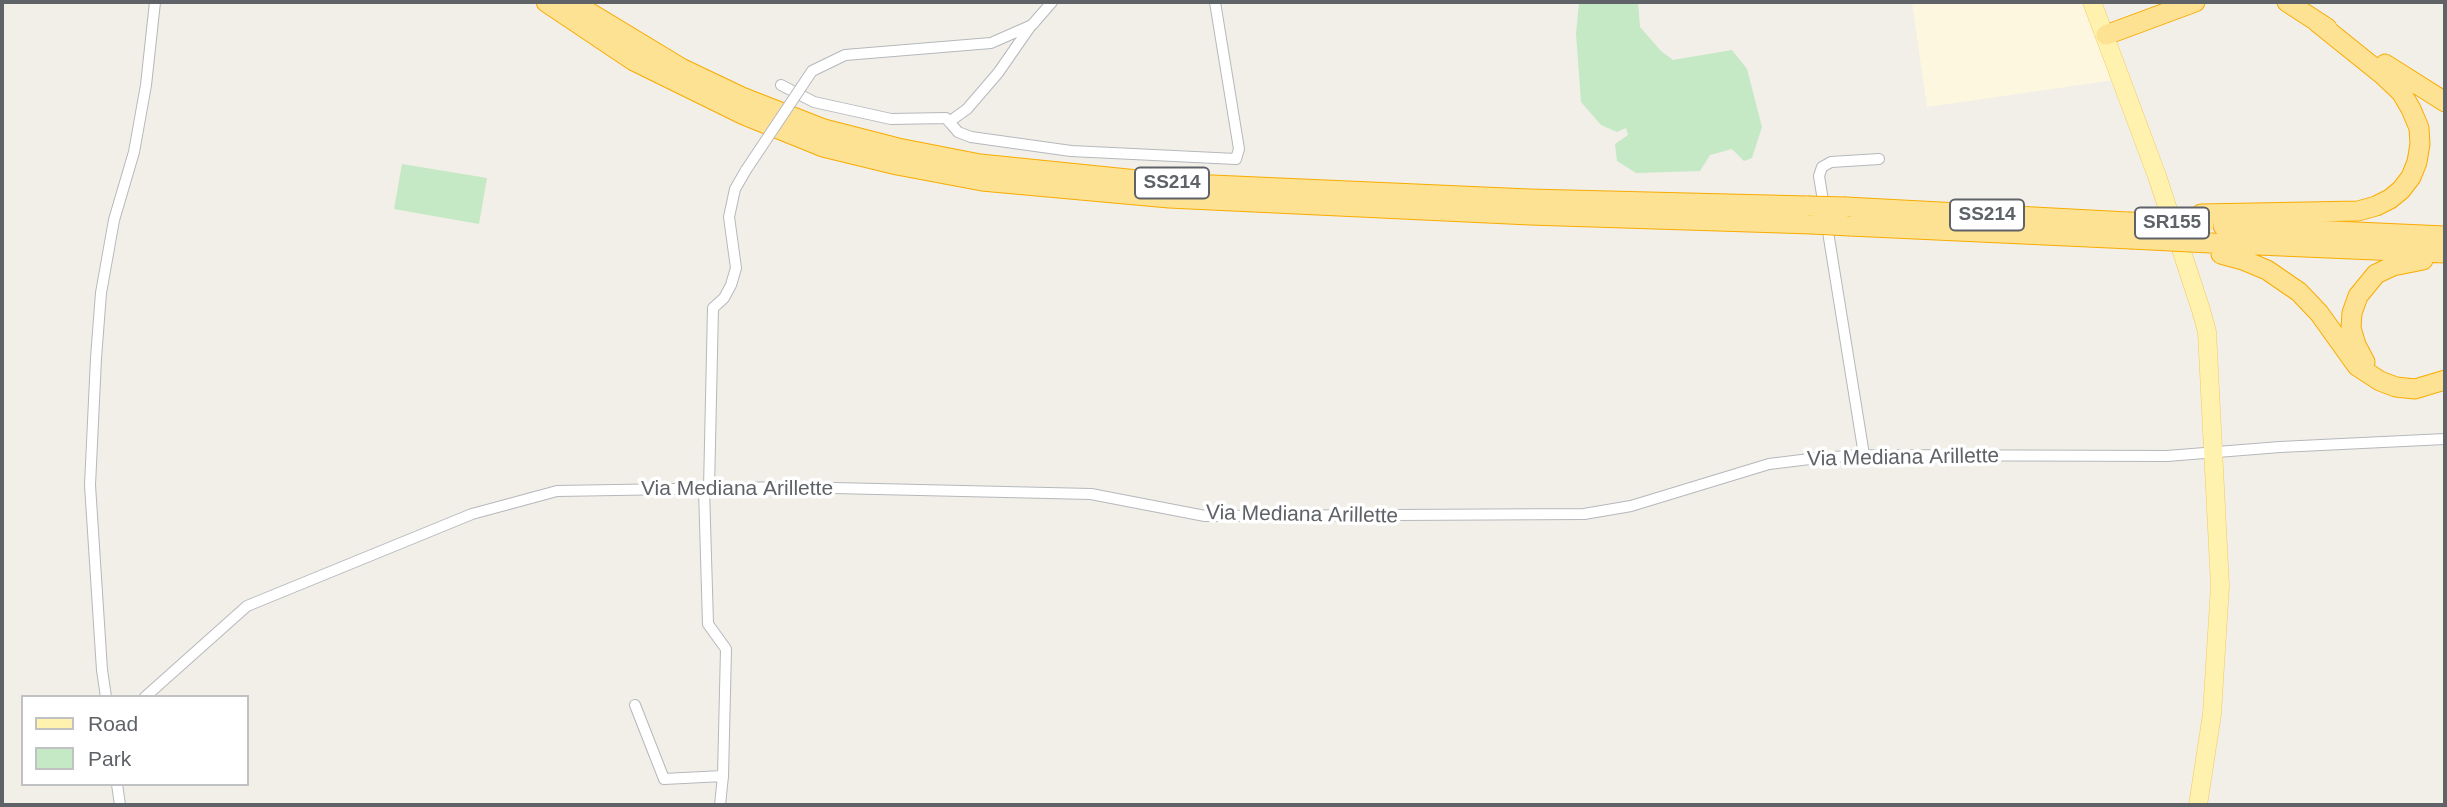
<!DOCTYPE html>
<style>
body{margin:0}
#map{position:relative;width:2447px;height:807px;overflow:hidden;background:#f1efe8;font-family:Arial,sans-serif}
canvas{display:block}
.frame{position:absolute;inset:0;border:4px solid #5f6368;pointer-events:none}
.legend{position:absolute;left:21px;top:695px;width:228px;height:91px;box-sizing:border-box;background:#fff;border:2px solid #bfc1c3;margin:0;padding:9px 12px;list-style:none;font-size:21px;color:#5f6368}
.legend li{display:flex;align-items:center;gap:14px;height:35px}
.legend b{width:35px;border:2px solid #bfc1c3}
</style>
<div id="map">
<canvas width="2447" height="807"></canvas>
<div class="frame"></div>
<ul class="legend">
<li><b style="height:9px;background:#fff2af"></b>Road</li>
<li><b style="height:19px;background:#c5e8c5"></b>Park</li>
</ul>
</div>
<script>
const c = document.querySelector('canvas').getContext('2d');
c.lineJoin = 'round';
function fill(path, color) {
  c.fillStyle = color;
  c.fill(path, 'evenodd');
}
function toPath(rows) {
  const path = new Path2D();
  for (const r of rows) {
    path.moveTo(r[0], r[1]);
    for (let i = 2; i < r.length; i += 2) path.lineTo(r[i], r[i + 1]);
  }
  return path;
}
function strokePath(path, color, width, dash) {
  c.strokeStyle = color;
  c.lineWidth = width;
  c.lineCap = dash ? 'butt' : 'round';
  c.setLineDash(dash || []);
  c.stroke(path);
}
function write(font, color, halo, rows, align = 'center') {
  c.font = font + ' Arial,sans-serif';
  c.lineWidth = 7;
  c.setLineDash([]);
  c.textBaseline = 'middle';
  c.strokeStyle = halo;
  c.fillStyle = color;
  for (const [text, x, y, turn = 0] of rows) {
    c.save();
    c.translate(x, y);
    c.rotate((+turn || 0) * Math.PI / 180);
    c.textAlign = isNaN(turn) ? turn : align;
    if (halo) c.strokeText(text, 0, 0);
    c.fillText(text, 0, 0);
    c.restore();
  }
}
const commercial = toPath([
 [1912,2,2084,2,2114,80,1927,107]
]);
const green = toPath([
 [1579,2,1638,2,1640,27,1661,51,1673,60,1732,50,1747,69,1762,127,1752,158,1744,161,1732,149,1710,155,1700,171,1636,173,1617,161,1615,144,1628,135,1626,128,1617,132,1601,125,1581,102,1576,34],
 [402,164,487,178,479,224,394,209]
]);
const street = toPath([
 [781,85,814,102,891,119,946,118,958,132,971,137,1071,151,1236,159,1239,149,1215,2],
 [802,86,812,71,845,55,991,43,1032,25,1052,2],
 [949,122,967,109,998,73,1030,27],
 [1864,455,1819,176,1822,167,1831,162,1879,159],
 [709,488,713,308,724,298,731,285,736,268,729,217,735,189,746,170],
 [106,697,102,670,90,485,96,358,101,293,114,220,134,152,146,85,155,2],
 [145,697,247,606,472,514,557,491,791,487,1091,494,1205,516,1584,514,1631,506,1769,464,1818,458,1864,455,2167,456,2280,447,2445,439],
 [635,705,664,779,723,776,726,649,708,624,704,489],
 [117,784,120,805],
 [720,805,723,776]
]);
const primary = toPath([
 [2092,2,2157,176,2201,310,2207,332,2220,586,2212,714,2198,805]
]);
const highway = toPath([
 [546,2,634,61,744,115,823,147,897,165,982,181,1169,198,1530,215,1812,224],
 [572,2,681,68,742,97,824,129,898,148,980,164,1167,183,1529,199,1808,206],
 [2287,2,2327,28],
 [2106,35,2195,2],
 [2385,64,2445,102],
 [1846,207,2128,222],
 [2201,214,2358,211,2376,206,2390,199,2401,190,2411,177,2417,162,2420,144,2419,128,2411,109,2401,92,2383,75,2317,22],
 [1850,226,2131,239],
 [2223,226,2445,236],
 [2211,243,2445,253],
 [2221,254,2243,260,2267,270,2299,292,2319,313,2357,366,2380,381,2396,387,2415,389,2445,380],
 [2365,362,2356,345,2351,328,2352,313,2358,296,2376,274,2393,266,2423,260]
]);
const streetBridge = toPath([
 [746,170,802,86]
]);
const highwayBridge = toPath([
 [1808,206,1846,207],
 [2128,222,2204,225],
 [1812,224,1850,226],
 [2131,239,2210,243]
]);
const shields = [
 [1172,183,74],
 [1987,215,74],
 [2172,223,74]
];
const shieldNames = [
 ["SS214",1172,183],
 ["SS214",1987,215],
 ["SR155",2172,223]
];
const streetNames = [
 ["Via Mediana Arillette",1903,458,-1],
 ["Via Mediana Arillette",737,489],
 ["Via Mediana Arillette",1302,515,1]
];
fill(commercial, '#fef7e0');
fill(green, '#c5e8c5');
strokePath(street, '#b5b8bc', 12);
strokePath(primary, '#f2c960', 19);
strokePath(highway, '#f9ab00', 21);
strokePath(street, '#fff', 10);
strokePath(primary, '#fff2af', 18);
strokePath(highway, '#fde293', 19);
strokePath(streetBridge, '#b5b8bc', 12, []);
strokePath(highwayBridge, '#f9ab00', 21, []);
strokePath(streetBridge, '#fff', 10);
strokePath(highwayBridge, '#fde293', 19);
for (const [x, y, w] of shields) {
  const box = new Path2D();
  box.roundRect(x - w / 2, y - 15.5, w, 31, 5);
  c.fillStyle = '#fff';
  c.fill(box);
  strokePath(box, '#5f6368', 2);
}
write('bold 19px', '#5f6368', null, shieldNames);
write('21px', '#5f6368', '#fff', streetNames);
</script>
